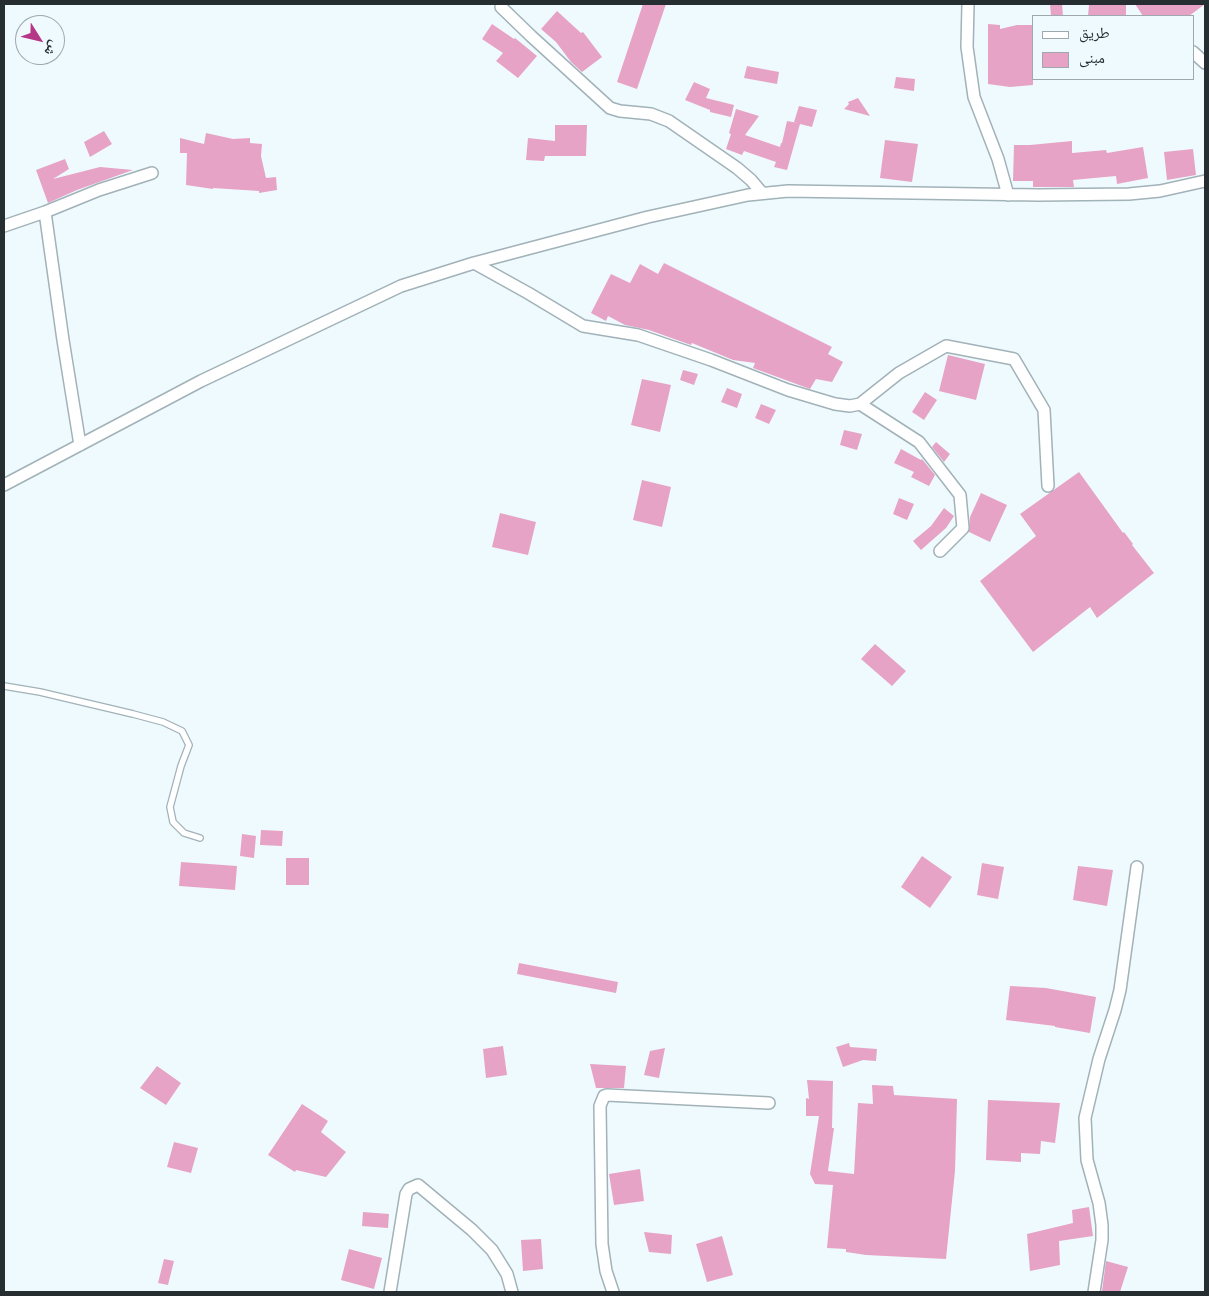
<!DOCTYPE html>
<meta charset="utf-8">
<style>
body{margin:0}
#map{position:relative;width:1209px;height:1296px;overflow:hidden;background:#effafe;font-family:Signika,"Noto Naskh Arabic",sans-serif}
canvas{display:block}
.frame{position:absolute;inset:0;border:5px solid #272e31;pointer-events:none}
.legend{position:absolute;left:1032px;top:15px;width:162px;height:65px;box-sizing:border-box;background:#effafe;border:1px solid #9fa8ac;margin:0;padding:6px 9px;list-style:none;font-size:15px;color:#272e31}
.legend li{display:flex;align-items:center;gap:10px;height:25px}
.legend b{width:25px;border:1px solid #9fa8ac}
.north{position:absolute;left:15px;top:15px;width:50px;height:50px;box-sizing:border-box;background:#effafe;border:1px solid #9fa8ac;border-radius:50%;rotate:126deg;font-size:14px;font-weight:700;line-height:20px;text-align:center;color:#272e31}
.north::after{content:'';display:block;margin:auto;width:18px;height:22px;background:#b53786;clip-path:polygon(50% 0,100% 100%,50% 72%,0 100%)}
</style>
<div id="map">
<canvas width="1209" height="1296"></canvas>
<div class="frame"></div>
<ul class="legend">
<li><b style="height:6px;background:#fff"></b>طريق</li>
<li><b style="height:14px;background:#e6a3c6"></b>مبنى</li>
</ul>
<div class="north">ش</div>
</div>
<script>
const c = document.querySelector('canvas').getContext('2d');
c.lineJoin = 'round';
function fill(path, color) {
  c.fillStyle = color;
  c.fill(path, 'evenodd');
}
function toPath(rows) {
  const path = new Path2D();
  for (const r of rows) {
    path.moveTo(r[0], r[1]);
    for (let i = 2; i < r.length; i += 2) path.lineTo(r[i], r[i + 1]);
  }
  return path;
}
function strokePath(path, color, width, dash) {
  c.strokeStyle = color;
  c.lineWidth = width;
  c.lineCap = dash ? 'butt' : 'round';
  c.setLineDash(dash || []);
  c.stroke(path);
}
const building = toPath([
 [643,4,666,4,637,89,617,82],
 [1050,4,1062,4,1063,16,1051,16],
 [1126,4,1126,16,1088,16,1089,5],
 [1135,4,1205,4,1189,16,1143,16],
 [557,11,581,33,583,32,602,57,582,72,571,62,556,42,541,29],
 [492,24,514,39,515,38,537,56,518,78,496,61,503,53,482,39],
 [988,24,1000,25,1000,29,1017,25,1033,25,1033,85,1010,87,988,84],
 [747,66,779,72,777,84,744,78],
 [896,77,915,79,914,91,894,88],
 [694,82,710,89,706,98,734,105,731,117,710,112,710,110,685,100],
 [858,98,870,116,844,109,849,104,848,102],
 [799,106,817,110,812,127,800,124,787,170,774,167,776,162,744,151,742,155,726,149,731,134,729,133,736,109,759,116,745,135,780,147,781,143,782,143,787,121,798,123,794,122],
 [555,125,587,125,586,156,545,156,544,161,526,160,528,138,555,141],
 [104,131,112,144,90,157,84,142],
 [206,133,233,139,250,138,250,143,262,144,261,156,266,178,276,177,277,190,259,193,259,191,213,188,213,189,186,185,187,153,180,153,180,138,204,144],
 [885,140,918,144,912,182,880,178],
 [1072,141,1072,153,1106,150,1107,153,1143,147,1148,178,1117,184,1116,176,1073,180,1074,187,1033,187,1033,181,1013,181,1014,145,1030,145],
 [1193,149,1196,175,1167,180,1164,152],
 [65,159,69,169,53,179,100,167,133,170,77,190,48,203,36,170],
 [664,263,832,347,828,354,843,362,832,382,816,379,810,389,753,368,755,363,733,360,692,343,691,345,649,330,625,325,608,316,606,321,591,313,611,274,630,283,640,264,658,274],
 [948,355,985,364,976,400,939,391],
 [683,370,698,374,694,385,680,380],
 [642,379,671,385,660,432,631,425],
 [727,388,742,394,737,408,721,402],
 [925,392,937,400,924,420,912,412],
 [761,404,776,410,769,424,755,418],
 [844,430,862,434,857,450,840,445],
 [936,442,950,454,944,462,932,447],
 [901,449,921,460,922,459,935,475,929,486,911,477,914,472,894,463],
 [1079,472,1123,533,1124,532,1133,544,1132,545,1154,573,1097,618,1090,607,1033,652,980,581,1036,536,1020,514],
 [642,480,671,487,662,527,633,520],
 [981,493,1007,505,990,542,969,532,970,517],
 [899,498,914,504,907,520,893,514],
 [944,508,954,516,946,528,921,550,913,541,931,526],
 [500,513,536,522,528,555,492,547],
 [875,644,906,671,892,686,861,659],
 [261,830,283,831,282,846,260,845],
 [242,834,256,836,254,858,240,856],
 [922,856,952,877,930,908,901,887],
 [286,858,309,858,309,885,286,885],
 [181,862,237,866,235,890,179,886],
 [982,863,1004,867,998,899,977,895],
 [1078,866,1113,870,1107,906,1073,900],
 [519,963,618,982,616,993,517,974],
 [1010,986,1046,988,1096,997,1090,1033,1055,1027,1055,1026,1006,1020],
 [849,1043,850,1047,877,1049,876,1061,863,1060,843,1067,836,1047],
 [503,1046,507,1075,486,1078,483,1049],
 [665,1048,659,1078,644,1075,650,1051],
 [590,1064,626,1066,624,1088,596,1088],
 [157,1066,181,1083,166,1105,140,1088],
 [807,1080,833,1081,832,1128,834,1128,828,1171,854,1174,858,1103,873,1104,872,1085,893,1086,894,1095,957,1099,955,1171,946,1259,866,1255,846,1252,846,1249,827,1248,833,1185,815,1184,810,1174,819,1116,806,1116,806,1098,809,1099],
 [988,1100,1060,1103,1055,1143,1041,1141,1040,1154,1021,1153,1021,1162,986,1160],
 [302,1104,328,1121,321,1132,346,1152,326,1177,296,1170,295,1172,268,1155],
 [174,1142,198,1148,191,1173,167,1167],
 [640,1169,644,1201,614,1205,609,1174],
 [1089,1207,1093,1236,1059,1241,1060,1265,1030,1271,1027,1234,1073,1223,1072,1210],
 [363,1212,389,1214,388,1228,362,1226],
 [644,1232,672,1235,671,1254,649,1252],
 [722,1236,733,1275,707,1282,696,1244],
 [541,1239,543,1269,523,1271,521,1240],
 [349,1249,382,1258,374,1289,341,1280],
 [164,1259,174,1261,168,1285,158,1283],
 [1106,1261,1128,1267,1120,1292,1102,1291]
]);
const service = toPath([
 [4,686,40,692,133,714,163,722,182,731,189,745,181,766,170,807,173,822,184,833,200,838]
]);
const minor = toPath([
 [968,4,967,47,974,97,998,159,1008,195],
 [501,7,531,36,610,108,620,111,651,114,669,121,737,168,751,180,762,193],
 [1193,52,1205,63],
 [4,226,45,212],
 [474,263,528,293,583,326,638,335,711,360,788,390,835,404,850,406,860,404,899,373,946,346,1014,359,1044,410,1048,486],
 [860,404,919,442,960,495,963,528,940,551],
 [80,445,63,340,45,212,99,190,152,173],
 [4,485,201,381,401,286,474,263,648,217,748,195,788,191,1039,195,1129,194,1160,191,1205,181],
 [390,1292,406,1194,409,1189,418,1185,472,1230,492,1250,507,1274,512,1292],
 [613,1292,606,1271,602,1244,600,1106,604,1096,607,1095,769,1103],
 [1094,1292,1102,1240,1102,1225,1099,1203,1087,1160,1085,1118,1099,1059,1115,1010,1120,990,1137,867]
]);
fill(building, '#e6a3c6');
strokePath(service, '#a1b2b8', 8);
strokePath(minor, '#a1b2b8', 14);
strokePath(service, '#fff', 5.5);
strokePath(minor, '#fff', 11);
</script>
